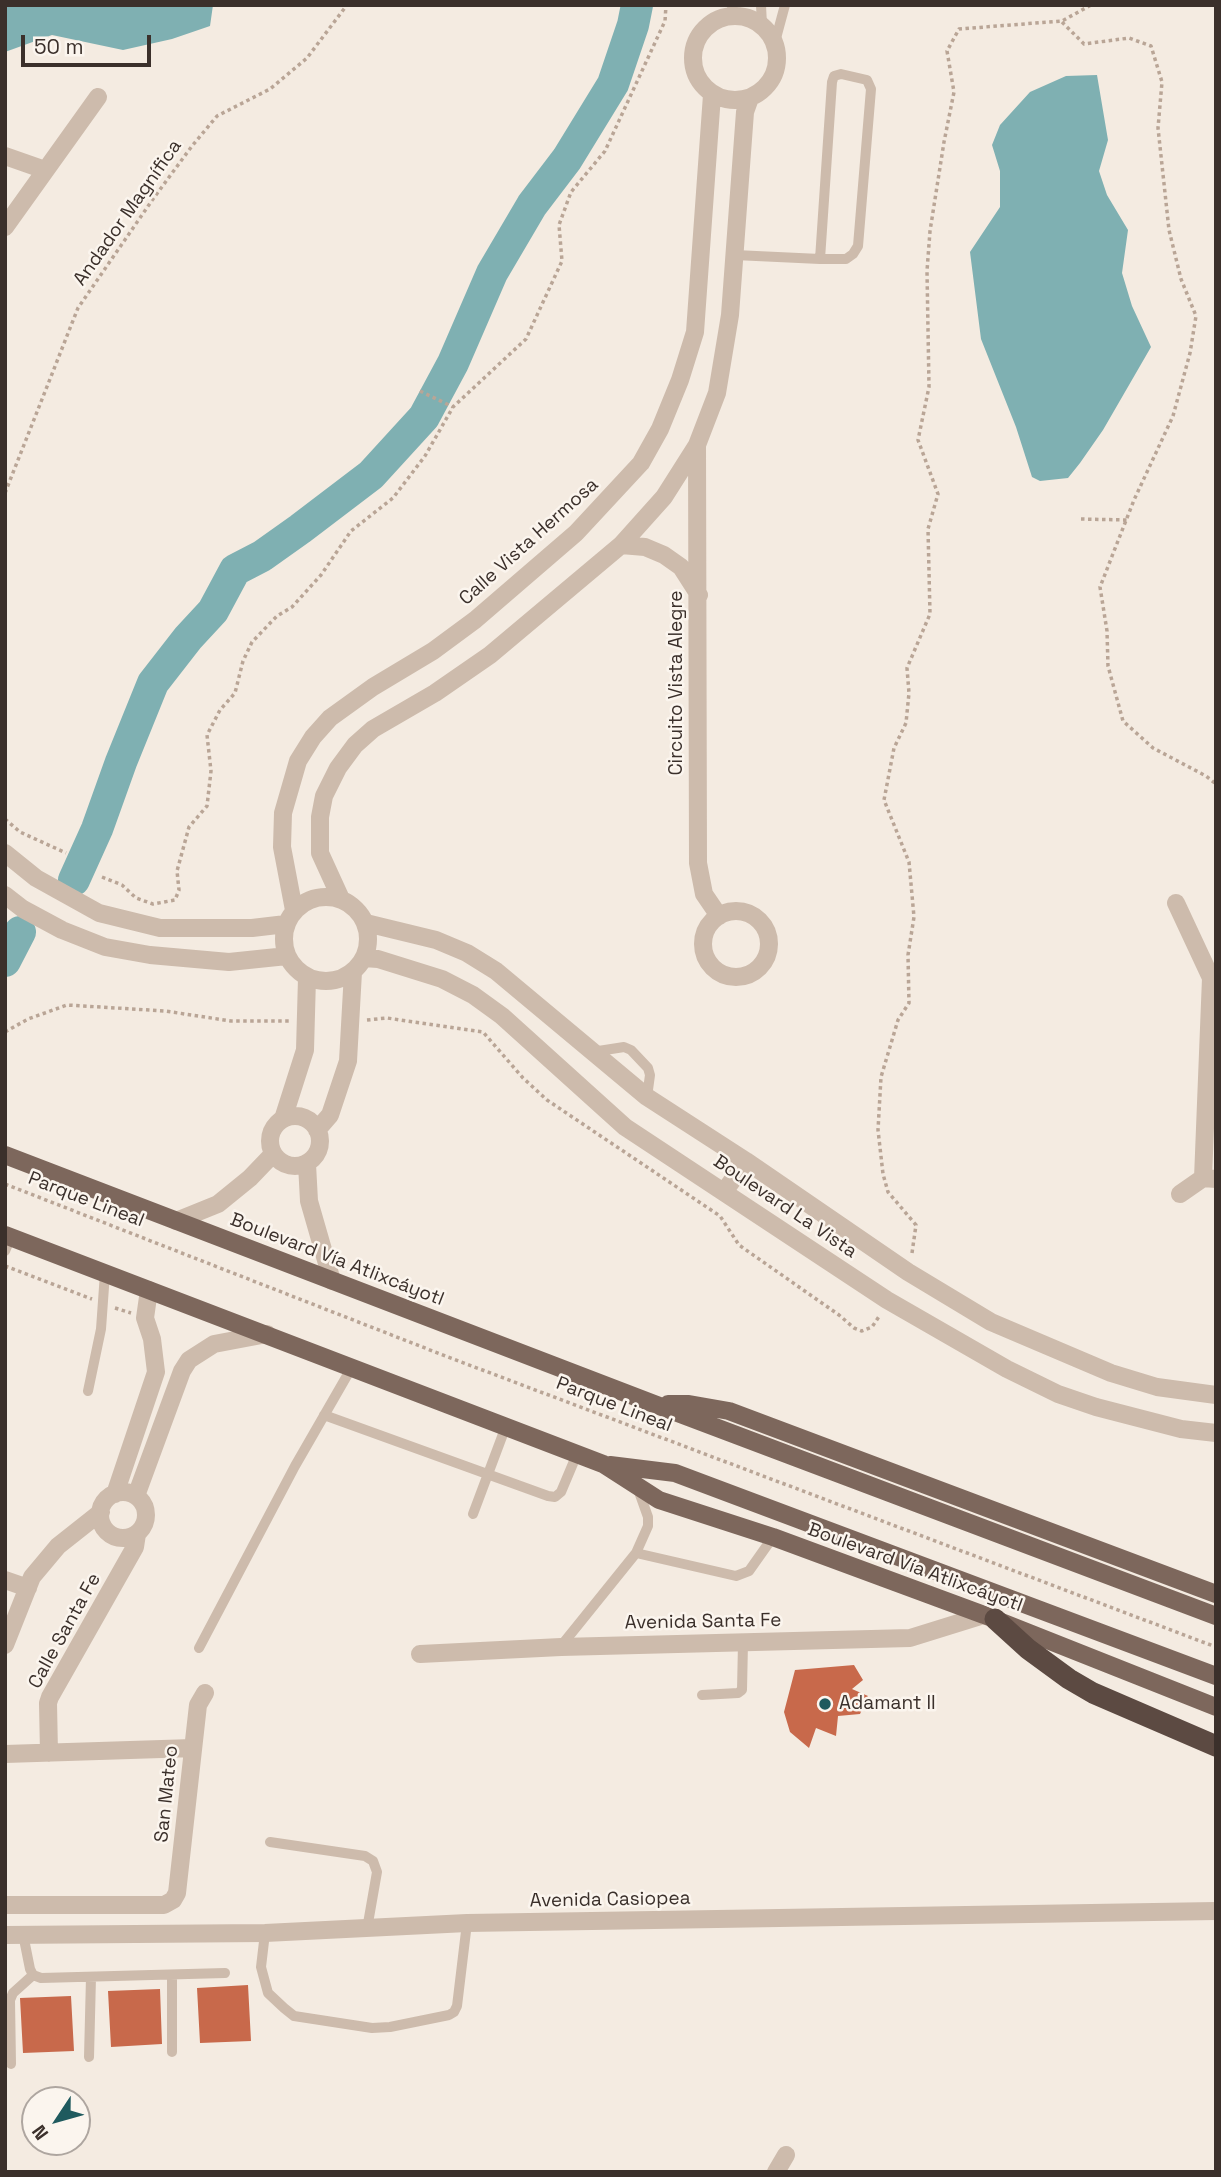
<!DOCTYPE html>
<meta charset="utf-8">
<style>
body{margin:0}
#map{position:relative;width:1221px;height:2177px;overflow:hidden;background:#f4ebe1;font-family:"Space Grotesk",sans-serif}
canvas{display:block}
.frame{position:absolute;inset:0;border:7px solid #3b302b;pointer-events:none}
.north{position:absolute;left:21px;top:2086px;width:70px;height:70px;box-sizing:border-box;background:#fbf5ee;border:2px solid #aea6a0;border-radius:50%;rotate:234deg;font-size:19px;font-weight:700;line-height:28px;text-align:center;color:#3b302b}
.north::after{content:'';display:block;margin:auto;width:24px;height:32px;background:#1f5a5e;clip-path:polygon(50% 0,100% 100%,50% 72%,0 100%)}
.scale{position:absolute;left:21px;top:35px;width:130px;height:32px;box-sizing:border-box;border:4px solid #3b302b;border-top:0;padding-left:9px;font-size:21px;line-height:24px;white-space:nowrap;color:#3b302b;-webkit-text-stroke:5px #fbf5ee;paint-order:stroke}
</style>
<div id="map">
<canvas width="1221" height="2177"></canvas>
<div class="frame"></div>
<div class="north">N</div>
<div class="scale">50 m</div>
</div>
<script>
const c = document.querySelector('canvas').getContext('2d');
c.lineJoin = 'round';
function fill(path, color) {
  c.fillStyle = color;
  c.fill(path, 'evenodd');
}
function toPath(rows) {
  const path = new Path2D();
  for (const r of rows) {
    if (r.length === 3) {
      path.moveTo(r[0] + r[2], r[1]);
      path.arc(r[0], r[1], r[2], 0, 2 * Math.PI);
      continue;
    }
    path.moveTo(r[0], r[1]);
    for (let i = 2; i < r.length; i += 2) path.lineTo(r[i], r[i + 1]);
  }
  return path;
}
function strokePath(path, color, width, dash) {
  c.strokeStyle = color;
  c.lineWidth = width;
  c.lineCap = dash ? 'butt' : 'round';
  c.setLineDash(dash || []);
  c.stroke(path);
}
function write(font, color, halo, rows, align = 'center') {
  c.font = font + ' "Space Grotesk",sans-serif';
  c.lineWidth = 5;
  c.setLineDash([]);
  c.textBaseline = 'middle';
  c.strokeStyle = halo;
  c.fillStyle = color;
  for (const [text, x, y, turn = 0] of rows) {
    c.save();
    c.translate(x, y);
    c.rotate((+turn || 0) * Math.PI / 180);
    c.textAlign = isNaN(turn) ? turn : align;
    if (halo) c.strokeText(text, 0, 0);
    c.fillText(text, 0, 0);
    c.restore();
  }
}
const water = toPath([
 [5,5,213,5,210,26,172,39,123,50,52,35,5,52],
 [1097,75,1108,140,1099,171,1107,195,1128,230,1122,273,1132,306,1151,347,1103,430,1080,463,1068,478,1040,481,1032,477,1016,427,981,339,970,252,1000,207,1000,171,992,145,1000,125,1030,92,1066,76]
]);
const river = toPath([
 [74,880,97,829,121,762,153,683,188,638,213,611,235,570,262,556,300,529,371,475,424,417,453,363,492,273,532,205,567,159,613,84,633,25,637,5],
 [5,961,20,932]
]);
const building = toPath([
 [854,1665,863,1680,852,1689,868,1696,860,1714,838,1716,836,1736,816,1728,809,1748,790,1732,784,1712,795,1670],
 [248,1985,251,2041,200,2043,197,1988],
 [160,1989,162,2044,111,2047,108,1991],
 [71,1996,74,2051,23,2053,20,1998]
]);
const path = toPath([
 [1062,22,1084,44,1129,38,1151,46,1162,82,1158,128,1169,230,1181,279,1196,316,1190,353,1173,416,1134,500,1100,587,1107,631,1108,666,1123,721,1153,748,1206,776,1216,784],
 [420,391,453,407],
 [5,493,78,308,153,199,192,146,217,116,270,89,307,58,347,5],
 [1081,519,1127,520],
 [5,819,20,832,66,853],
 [102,877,122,885,136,898,153,904,175,900,179,890,177,871,189,827,207,806,211,771,207,735,220,710,235,693,243,661,252,642,277,616,292,607,321,575,351,531,393,498,425,456,453,407,526,339,562,261,559,225,571,192,605,151,665,21,666,5],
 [367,1020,387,1018,483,1032,523,1078,547,1100,720,1216,739,1245,839,1315,854,1328,862,1331,872,1327,880,1315],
 [5,1032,28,1019,67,1005,165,1011,231,1021,290,1021],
 [5,1184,448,1357,1216,1647],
 [912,1253,916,1225,888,1192,883,1174,878,1130,881,1077,898,1020,909,1003,908,955,914,917,909,862,884,800,894,748,906,723,909,693,907,668,930,614,928,529,938,494,918,440,929,387,927,271,930,231,944,142,954,92,947,51,959,29,1062,21,1091,5],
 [5,1266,92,1299],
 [115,1308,131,1313]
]);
const lane = toPath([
 [761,5,762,25],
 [730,16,733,5],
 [775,42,785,5],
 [735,255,820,259,846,259,853,254,858,246,871,89,867,80,841,74,834,76,832,82,820,259],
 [592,1052,624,1047,631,1050,648,1068,650,1075,647,1097],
 [5,1251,11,1237],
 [88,1391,101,1329,105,1273],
 [324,1415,548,1496,555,1497,561,1492,577,1454],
 [473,1514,506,1426],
 [636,1553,736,1576,749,1571,773,1537],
 [561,1646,636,1553,648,1526,648,1517,638,1489],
 [199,1648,295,1466,352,1367],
 [702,1695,738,1693,742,1690,743,1643],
 [270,1842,365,1856,373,1861,377,1872,367,1929],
 [265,1933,261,1967,268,1993,284,2008,294,2016,372,2028,390,2027,449,2015,454,2012,457,2006,467,1923],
 [23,1934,30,1969,33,1975,41,1978,225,1973],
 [172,1975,172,2052],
 [89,2057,91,1977],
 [11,2064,10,2000,13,1993,33,1975]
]);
const street = toPath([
 [735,58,42],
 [5,156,45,170],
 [5,227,98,97],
 [697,445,698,863,704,894,719,916],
 [621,545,645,547,664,555,681,567,699,595],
 [5,853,36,878,99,913,160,928,252,928,286,924],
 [5,895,23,909,62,930,105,947,150,955,229,962,287,956],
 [326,939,42],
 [341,899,320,853,320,817,324,796,338,768,355,745,373,729,435,693,490,655,621,545,664,497,697,445,717,393,730,315,745,112,750,98],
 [1176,903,1211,978,1203,1178],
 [294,910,282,847,283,813,298,761,313,737,330,718,373,687,433,651,475,620,576,533,641,463,660,429,680,380,695,332,712,95],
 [736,944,33],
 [366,923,436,940,467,953,496,971,647,1097,746,1161,908,1272,991,1322,1111,1373,1157,1387,1216,1395],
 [364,958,378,959,442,979,473,995,502,1016,625,1127,887,1300,1007,1369,1058,1394,1096,1407,1181,1429,1216,1433],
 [295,1141,25],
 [283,1119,305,1050,307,978],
 [317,1130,330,1115,348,1061,353,972],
 [307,1164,309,1201,332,1281],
 [724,1192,746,1161],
 [1180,1194,1203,1178,1216,1179],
 [176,1221,218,1204,250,1178,273,1154],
 [123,1515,23],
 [115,1494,156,1372,152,1339,145,1318,149,1290],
 [136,1496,182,1371,189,1360,214,1344,267,1334],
 [5,1580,28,1588],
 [5,1645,32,1577,58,1546,101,1512],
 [420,1654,561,1647,910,1638,984,1615],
 [49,1753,48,1703,50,1697,135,1547,137,1534],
 [5,1754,193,1748],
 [5,1905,164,1905,173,1900,177,1893,198,1705,205,1693],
 [5,1935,265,1933,467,1923,1216,1911],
 [776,2172,786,2155]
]);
const primary = toPath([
 [5,1155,654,1404,1216,1616],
 [5,1235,603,1464,659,1500,773,1537,984,1615,1216,1707],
 [668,1404,689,1404,729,1411,1216,1594],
 [610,1465,675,1473,1216,1676]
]);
const highway = toPath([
 [995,1619,1028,1649,1069,1679,1093,1693,1216,1746]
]);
const markers = [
 [825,1704,7,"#1f5a5e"]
];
const streetNames = [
 ["Andador Magnífica",128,213,-55],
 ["Calle Vista Hermosa",529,542,-42],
 ["Circuito Vista Alegre",677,683,-90],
 ["Parque Lineal",86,1200,21],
 ["Boulevard La Vista",785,1207,34],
 ["Boulevard Vía Atlixcáyotl",337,1260,21],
 ["Parque Lineal",614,1405,21],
 ["Boulevard Vía Atlixcáyotl",915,1568,20],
 ["Avenida Santa Fe",703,1622,-1],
 ["Calle Santa Fe",65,1631,-61],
 ["San Mateo",167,1794,-84],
 ["Avenida Casiopea",610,1900,-1]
];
const poiNames = [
 ["Adamant II",839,1704]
];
fill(water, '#7fb0b2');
strokePath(river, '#7fb0b2', 32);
fill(building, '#c8694b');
strokePath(path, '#b9a596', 3.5, [3.5, 3.5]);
strokePath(lane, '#cdbbac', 10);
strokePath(street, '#cdbbac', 18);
strokePath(primary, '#7d675c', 18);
strokePath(highway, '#5c4a42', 21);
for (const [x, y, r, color] of markers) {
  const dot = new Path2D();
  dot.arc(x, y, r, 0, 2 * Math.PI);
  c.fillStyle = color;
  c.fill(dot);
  strokePath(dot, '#fbf5ee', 2.5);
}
write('19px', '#3b302b', '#fbf5ee', streetNames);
write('19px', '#3b302b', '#fbf5ee', poiNames, 'left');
</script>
